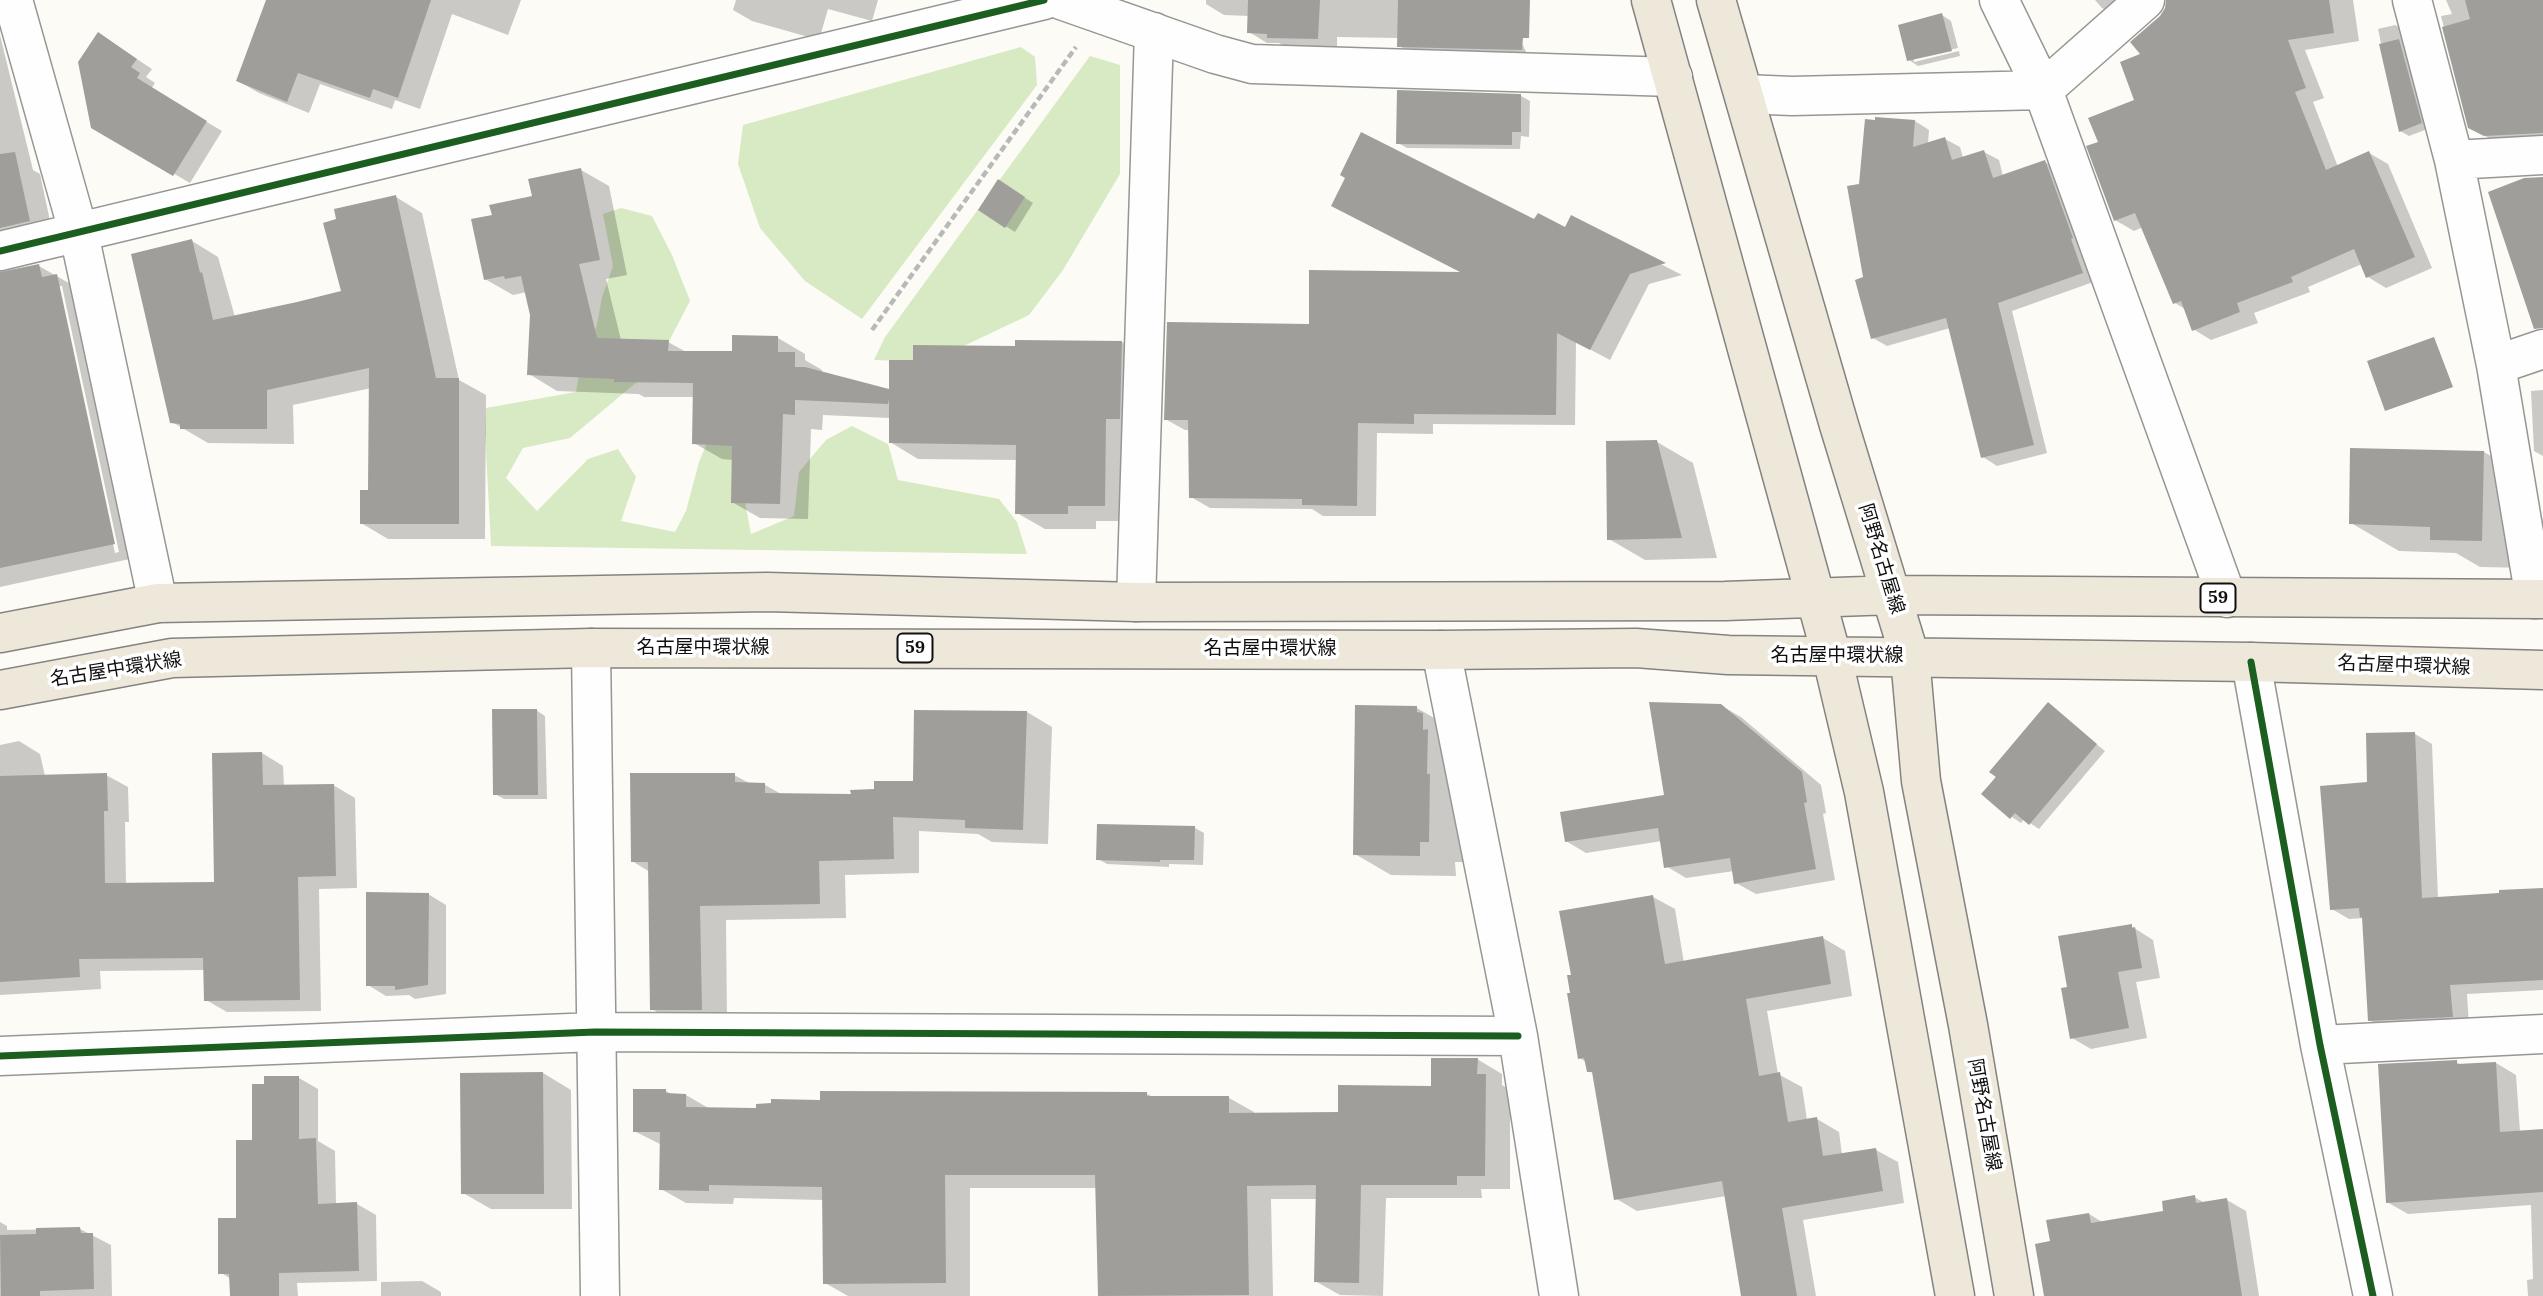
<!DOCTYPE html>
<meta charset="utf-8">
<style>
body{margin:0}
canvas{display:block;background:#fcfbf6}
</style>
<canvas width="2543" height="1296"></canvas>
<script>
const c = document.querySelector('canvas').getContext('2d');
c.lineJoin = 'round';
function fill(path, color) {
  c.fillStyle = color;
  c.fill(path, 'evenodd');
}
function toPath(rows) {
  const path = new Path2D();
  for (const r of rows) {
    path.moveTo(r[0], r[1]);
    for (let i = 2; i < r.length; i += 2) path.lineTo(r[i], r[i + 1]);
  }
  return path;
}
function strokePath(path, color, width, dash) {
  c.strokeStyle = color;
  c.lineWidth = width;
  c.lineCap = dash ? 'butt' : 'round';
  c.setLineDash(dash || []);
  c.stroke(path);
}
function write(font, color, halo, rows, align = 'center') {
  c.font = font + ' Lora,"Noto Sans JP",serif';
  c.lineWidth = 7;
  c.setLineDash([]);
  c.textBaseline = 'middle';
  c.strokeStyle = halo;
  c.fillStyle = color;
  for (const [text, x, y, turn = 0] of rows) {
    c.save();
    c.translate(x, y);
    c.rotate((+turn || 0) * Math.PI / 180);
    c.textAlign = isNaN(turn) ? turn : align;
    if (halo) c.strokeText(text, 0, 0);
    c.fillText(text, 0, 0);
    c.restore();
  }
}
const forest = toPath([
 [1021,47,1035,57,1037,85,862,319,805,281,760,228,738,164,743,125],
 [1090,56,1120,65,1120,174,1063,270,1029,315,930,362,874,360,885,337],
 [621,208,652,216,672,255,690,301,656,366,570,438,523,448,506,478,537,511,588,459,618,449,636,477,621,521,675,532,686,511,699,462,711,433,733,439,751,534,794,516,799,472,826,440,852,426,888,444,898,480,999,499,1017,522,1027,554,491,546,485,432,486,408,576,392,581,361,597,325,602,297,613,266,603,214]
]);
const shadow = toPath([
 [267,0,521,0,508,35,452,14,420,109,395,100,392,109,320,84,309,113,259,93,238,81],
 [736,0,878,0,872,21,828,9,819,40,752,21,733,10],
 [1206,0,1501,0,1530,60,1418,56,1399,46,1399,38,1337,37,1337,49,1287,48,1279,43,1267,43,1249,32,1249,16,1224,15,1206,4],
 [2095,0,2135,0,2117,16,2102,8],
 [2168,0,2353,0,2359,41,2305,50,2324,98,2313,102,2338,167,2369,153,2388,164,2432,268,2386,288,2368,277,2362,264,2308,287,2310,292,2254,313,2258,323,2211,340,2193,329,2185,309,2175,303,2143,227,2134,231,2115,220,2100,143,2136,101,2143,55,2168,7],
 [2446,0,2543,0,2543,142,2501,145,2470,127,2441,16,2452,14],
 [1942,15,1951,21,1958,48,1914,58,1914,62,1959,51,1960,56,1918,66,1909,60],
 [2395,25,2405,31,2430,128,2409,136,2400,131,2378,29],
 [0,35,33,170,40,174,53,235,3,258,3,272,39,266,81,290,139,557,0,587],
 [58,286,62,286,119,552,115,553],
 [114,44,152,69,146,77,155,83,151,89,222,131,190,183,92,126],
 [1521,96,1530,101,1529,137,1521,136,1520,149,1407,148,1398,143],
 [1915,121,1929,130,1928,144,1945,139,1960,147,1963,158,1984,152,1999,160,2003,176,2045,162,2059,170,2096,281,2012,311,2047,453,1997,466,1983,457,1950,328,1887,346,1873,338,1865,278,1861,185],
 [581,170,609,186,627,275,606,279,621,340,668,342,688,353,733,353,778,338,805,354,805,360,822,370,822,373,891,391,914,362,1017,347,1122,342,1150,359,1133,521,1096,521,1096,529,1045,529,1017,513,1017,460,918,459,890,442,890,418,823,415,822,430,811,429,808,519,760,518,732,502,733,460,722,459,694,443,695,397,644,397,639,394,557,391,529,374,532,314,527,292,513,295,485,279,494,216,534,198],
 [998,181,1033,203,1015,232,980,210],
 [396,197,422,213,459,380,486,395,485,539,388,539,361,523,370,492,371,388,293,405,294,444,208,443,172,422,192,241,218,257,235,317,343,292],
 [1571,218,1682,275,1649,284,1610,360,1576,342,1575,425,1433,424,1433,434,1377,433,1376,516,1323,516,1312,509,1210,508,1191,497,1190,430,1185,430,1165,419,1310,326,1465,274,1535,222,1565,229],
 [2543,390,2543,456,2534,451,2531,391],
 [1657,442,1693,463,1717,558,1645,560,1609,539],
 [2484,452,2532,480,2530,568,2480,567,2456,553,2399,551,2351,523],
 [1720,705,1741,717,1821,785,1826,813,1823,814,1835,880,1756,894,1736,883,1734,871,1686,878,1666,866,1662,841,1586,853,1566,841,1666,796],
 [2048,705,2105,751,2039,829,2024,819,2021,823,2012,817,1983,794],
 [1417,708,1453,729,1465,862,1455,862,1456,876,1391,875,1355,854],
 [536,710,545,716,547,799,504,799,495,794],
 [1027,712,1052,727,1048,844,992,842,978,834,919,831,919,873,845,875,846,918,726,920,727,1024,677,1024,652,1009,650,872,632,861,734,775,751,784,765,785,783,795,852,796,915,783],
 [2415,734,2432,744,2438,899,2543,890,2543,990,2467,994,2469,1026,2387,1030,2369,1020,2364,918,2349,919,2332,909,2369,784],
 [19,741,40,754,45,776,106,775,128,787,129,822,125,822,126,885,215,884,262,753,283,766,284,787,333,785,355,798,357,888,319,889,321,1011,227,1012,206,1000,205,970,100,971,101,989,0,995,0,745],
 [1195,828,1204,833,1203,865,1169,864,1169,867,1107,864,1098,859],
 [428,894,446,905,446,994,415,999,409,995,386,996,368,985],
 [1653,897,1675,909,1684,963,1823,938,1845,951,1852,996,1767,1011,1778,1074,1802,1087,1807,1120,1817,1119,1839,1132,1842,1155,1876,1150,1898,1162,1904,1203,1803,1220,1816,1296,1743,1296,1726,1196,1637,1211,1615,1198,1593,1073,1588,1071,1587,1063,1580,1058,1572,995,1573,976],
 [2131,926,2153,940,2160,978,2136,982,2147,1038,2091,1049,2072,1038],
 [1477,1059,1502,1074,1502,1085,1510,1090,1510,1189,1481,1189,1482,1198,1386,1198,1383,1296,1340,1295,1315,1281,1317,1199,1271,1199,1273,1296,1099,1296,1097,1188,970,1188,970,1296,848,1296,825,1283,824,1200,734,1198,733,1204,686,1203,661,1189,662,1145,634,1131,666,1091,673,1095,686,1095,710,1109,758,1110,822,1102,1147,1094,1153,1097,1229,1098,1254,1112,1254,1114,1340,1114,1433,1087],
 [2456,1062,2463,1066,2496,1063,2516,1075,2520,1132,2543,1131,2543,1296,2528,1296,2527,1280,2533,1279,2531,1205,2408,1214,2387,1202],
 [543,1073,571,1090,572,1209,491,1209,463,1193],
 [299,1078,318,1089,318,1141,335,1151,336,1205,357,1204,376,1215,377,1281,297,1283,298,1296,232,1296,231,1279,220,1272,238,1220,254,1141],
 [2194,1197,2205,1203,2227,1200,2246,1211,2259,1296,2046,1296,2052,1243,2089,1214,2104,1223,2165,1213],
 [0,1222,7,1226,7,1230,80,1229,111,1245,112,1296,0,1296],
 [422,1281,441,1292,441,1296,381,1296,381,1282]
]);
const building = toPath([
 [266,0,431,0,398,98,373,89,370,98,298,73,287,102,236,81],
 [1248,0,1320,0,1318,39,1267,38,1267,34,1247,33],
 [1398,0,1530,0,1529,38,1523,38,1522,50,1397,47],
 [2166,0,2329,0,2334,33,2288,40,2306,88,2295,92,2326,170,2369,151,2415,257,2366,278,2354,249,2291,277,2293,282,2237,303,2240,312,2192,331,2181,301,2173,304,2135,213,2114,221,2086,146,2098,142,2088,118,2134,100,2120,62,2140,54,2130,42,2160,16,2165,8],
 [2465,0,2543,0,2543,133,2484,136,2468,128,2442,27,2470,19],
 [1942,13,1952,51,1907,61,1898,25],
 [98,32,137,59,131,67,140,73,137,78,207,121,173,176,91,128,78,62],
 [2399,39,2422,123,2399,132,2379,44],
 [1397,90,1521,94,1521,132,1512,132,1512,145,1396,144],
 [1875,117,1915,120,1913,147,1945,137,1952,160,1984,150,1993,178,2045,160,2073,238,2071,239,2083,273,1998,303,2034,445,1981,458,1946,318,1871,339,1855,280,1863,277,1847,186,1859,184,1865,119,1875,120],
 [1361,132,1534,219,1538,213,1565,227,1571,215,1666,263,1630,274,1590,350,1557,333,1556,415,1414,414,1414,424,1358,423,1357,506,1302,505,1302,499,1189,498,1188,420,1164,420,1167,322,1309,324,1309,270,1460,272,1331,206,1345,178,1340,175],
 [15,152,30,221,0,228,0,154],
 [581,168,600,260,579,264,597,338,669,340,668,351,732,351,732,335,778,336,778,352,795,352,795,367,805,367,889,389,889,360,913,360,913,345,1015,346,1015,340,1122,341,1120,419,1106,419,1105,506,1068,506,1068,514,1015,514,1016,445,889,443,889,399,888,404,795,400,795,415,783,414,780,504,731,503,732,446,692,444,693,383,614,382,614,379,527,375,530,315,521,276,505,279,504,276,484,280,471,219,492,215,489,205,532,196,528,179],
 [2543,177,2543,328,2534,329,2488,192,2524,178],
 [998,179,1025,197,1005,228,978,210],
 [396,195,436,378,459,378,459,524,360,524,360,490,368,490,369,368,267,390,267,429,180,429,180,424,170,423,131,254,192,239,200,273,202,272,213,320,297,302,341,291,323,223,336,219,334,209],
 [39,264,42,277,57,274,115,544,0,568,0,272],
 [2434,337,2453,387,2385,411,2367,361],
 [1657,440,1682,538,1607,540,1606,441],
 [2350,448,2484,451,2482,541,2430,540,2430,527,2349,524],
 [1649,702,1721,704,1802,772,1807,802,1804,803,1816,869,1734,884,1730,858,1664,868,1658,828,1565,842,1560,812,1664,795],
 [2048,702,2097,744,2029,825,2015,813,2010,819,1981,794,1996,777,1989,772],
 [1355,705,1417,706,1417,712,1423,713,1423,730,1428,729,1427,774,1430,774,1429,842,1420,842,1420,856,1353,855],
 [492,709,537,709,538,795,493,795],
 [914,710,1027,711,1023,830,965,828,965,820,893,817,894,859,819,861,820,904,700,906,702,1010,650,1010,648,862,631,862,630,773,735,773,735,782,765,783,765,793,851,794,850,790,874,789,874,781,913,781],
 [2415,732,2422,898,2499,893,2499,890,2543,888,2543,980,2450,985,2453,1017,2368,1021,2362,917,2360,918,2359,908,2330,910,2320,786,2367,782,2366,733],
 [262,752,263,785,334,784,336,876,298,877,300,1000,204,1001,203,958,79,959,80,977,0,982,0,776,107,773,108,811,104,811,105,883,214,882,212,753],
 [1097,824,1195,826,1194,860,1160,860,1160,862,1096,860],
 [366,892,429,893,428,985,395,990,395,986,366,986],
 [1653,895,1665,964,1823,936,1831,984,1746,999,1759,1076,1780,1072,1788,1122,1817,1117,1823,1156,1876,1148,1883,1191,1782,1208,1797,1296,1741,1296,1722,1181,1614,1200,1592,1072,1587,1072,1584,1058,1578,1059,1567,993,1570,993,1567,975,1571,975,1559,911],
 [2132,924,2132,928,2135,927,2142,968,2118,972,2129,1028,2070,1039,2061,988,2067,987,2058,936],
 [1431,1058,1478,1058,1477,1074,1486,1074,1485,1176,1457,1176,1457,1185,1361,1185,1359,1283,1314,1282,1316,1185,1247,1186,1249,1295,1098,1296,1095,1175,945,1175,946,1283,823,1284,822,1187,709,1185,709,1191,659,1190,660,1132,633,1132,633,1089,666,1089,666,1093,686,1094,686,1107,756,1108,756,1104,771,1103,771,1099,820,1100,820,1091,1147,1092,1147,1096,1229,1096,1229,1113,1338,1112,1338,1085,1431,1086],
 [2457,1060,2457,1064,2496,1062,2500,1132,2543,1129,2543,1192,2386,1203,2378,1064],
 [543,1072,544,1194,461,1194,460,1073],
 [264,1076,299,1076,299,1139,316,1138,318,1204,357,1202,359,1271,279,1273,279,1296,230,1296,229,1274,218,1274,218,1218,236,1218,236,1140,252,1140,252,1084,264,1084],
 [2195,1195,2196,1203,2227,1198,2242,1296,2044,1296,2035,1244,2050,1241,2046,1220,2089,1213,2091,1223,2163,1211,2162,1201],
 [80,1227,81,1233,93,1233,94,1289,40,1291,40,1296,1,1296,0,1235,36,1234,36,1228]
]);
const path = toPath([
 [872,330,1076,47]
]);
const minor = toPath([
 [13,0,79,234,158,603],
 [1061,0,1215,54,1252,64,1673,77],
 [1999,0,2043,90,2227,598],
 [2412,0,2454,160,2496,365,2535,599],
 [1744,94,1792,96,2043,90,2145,0],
 [2454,160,2543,155],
 [0,251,1044,0],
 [2496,365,2543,349],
 [1136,602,1154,32],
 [591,648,600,1296],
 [1441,650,1518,1036,1559,1296],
 [2251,662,2320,1045,2373,1296],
 [2320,1045,2543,1034],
 [0,1056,595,1032,1518,1036]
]);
const major = toPath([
 [1651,0,1832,657,1864,792,1955,1296],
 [1716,0,1839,425,1910,657,1921,781,1968,1025,2014,1296],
 [0,633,158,603,767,592,1136,602,1725,601,1893,595,2543,599],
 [0,690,172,658,591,648,1441,650,1636,648,1728,655,2251,662,2543,670]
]);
const cycleway = toPath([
 [0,251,1044,0],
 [2251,662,2320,1045,2373,1296],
 [0,1056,595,1032,1518,1036]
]);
const shields = [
 [2218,598,35],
 [915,648,35]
];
const shieldNames = [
 ["59",2218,598],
 ["59",915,648]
];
const streetNames = [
 ["阿野名古屋線",1881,559,73],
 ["名古屋中環状線",703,648],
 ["名古屋中環状線",1270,649],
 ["名古屋中環状線",1837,656],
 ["名古屋中環状線",2404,666,2],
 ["名古屋中環状線",116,670,-9],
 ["阿野名古屋線",1984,1115,80]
];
fill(forest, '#d7eac3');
fill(shadow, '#0003');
fill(building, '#a09e9b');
strokePath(minor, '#969694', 41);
strokePath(major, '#848381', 41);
strokePath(path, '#b9b9b8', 4.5, [7, 3.5]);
strokePath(minor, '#fffefe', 38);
strokePath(major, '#ede8da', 38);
strokePath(cycleway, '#1b5e20', 7);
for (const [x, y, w] of shields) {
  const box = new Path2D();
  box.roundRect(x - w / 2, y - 14.5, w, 29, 5);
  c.fillStyle = '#fff';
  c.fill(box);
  strokePath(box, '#101010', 2);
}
write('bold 18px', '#101010', null, shieldNames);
write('19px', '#101010', '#fff', streetNames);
</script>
